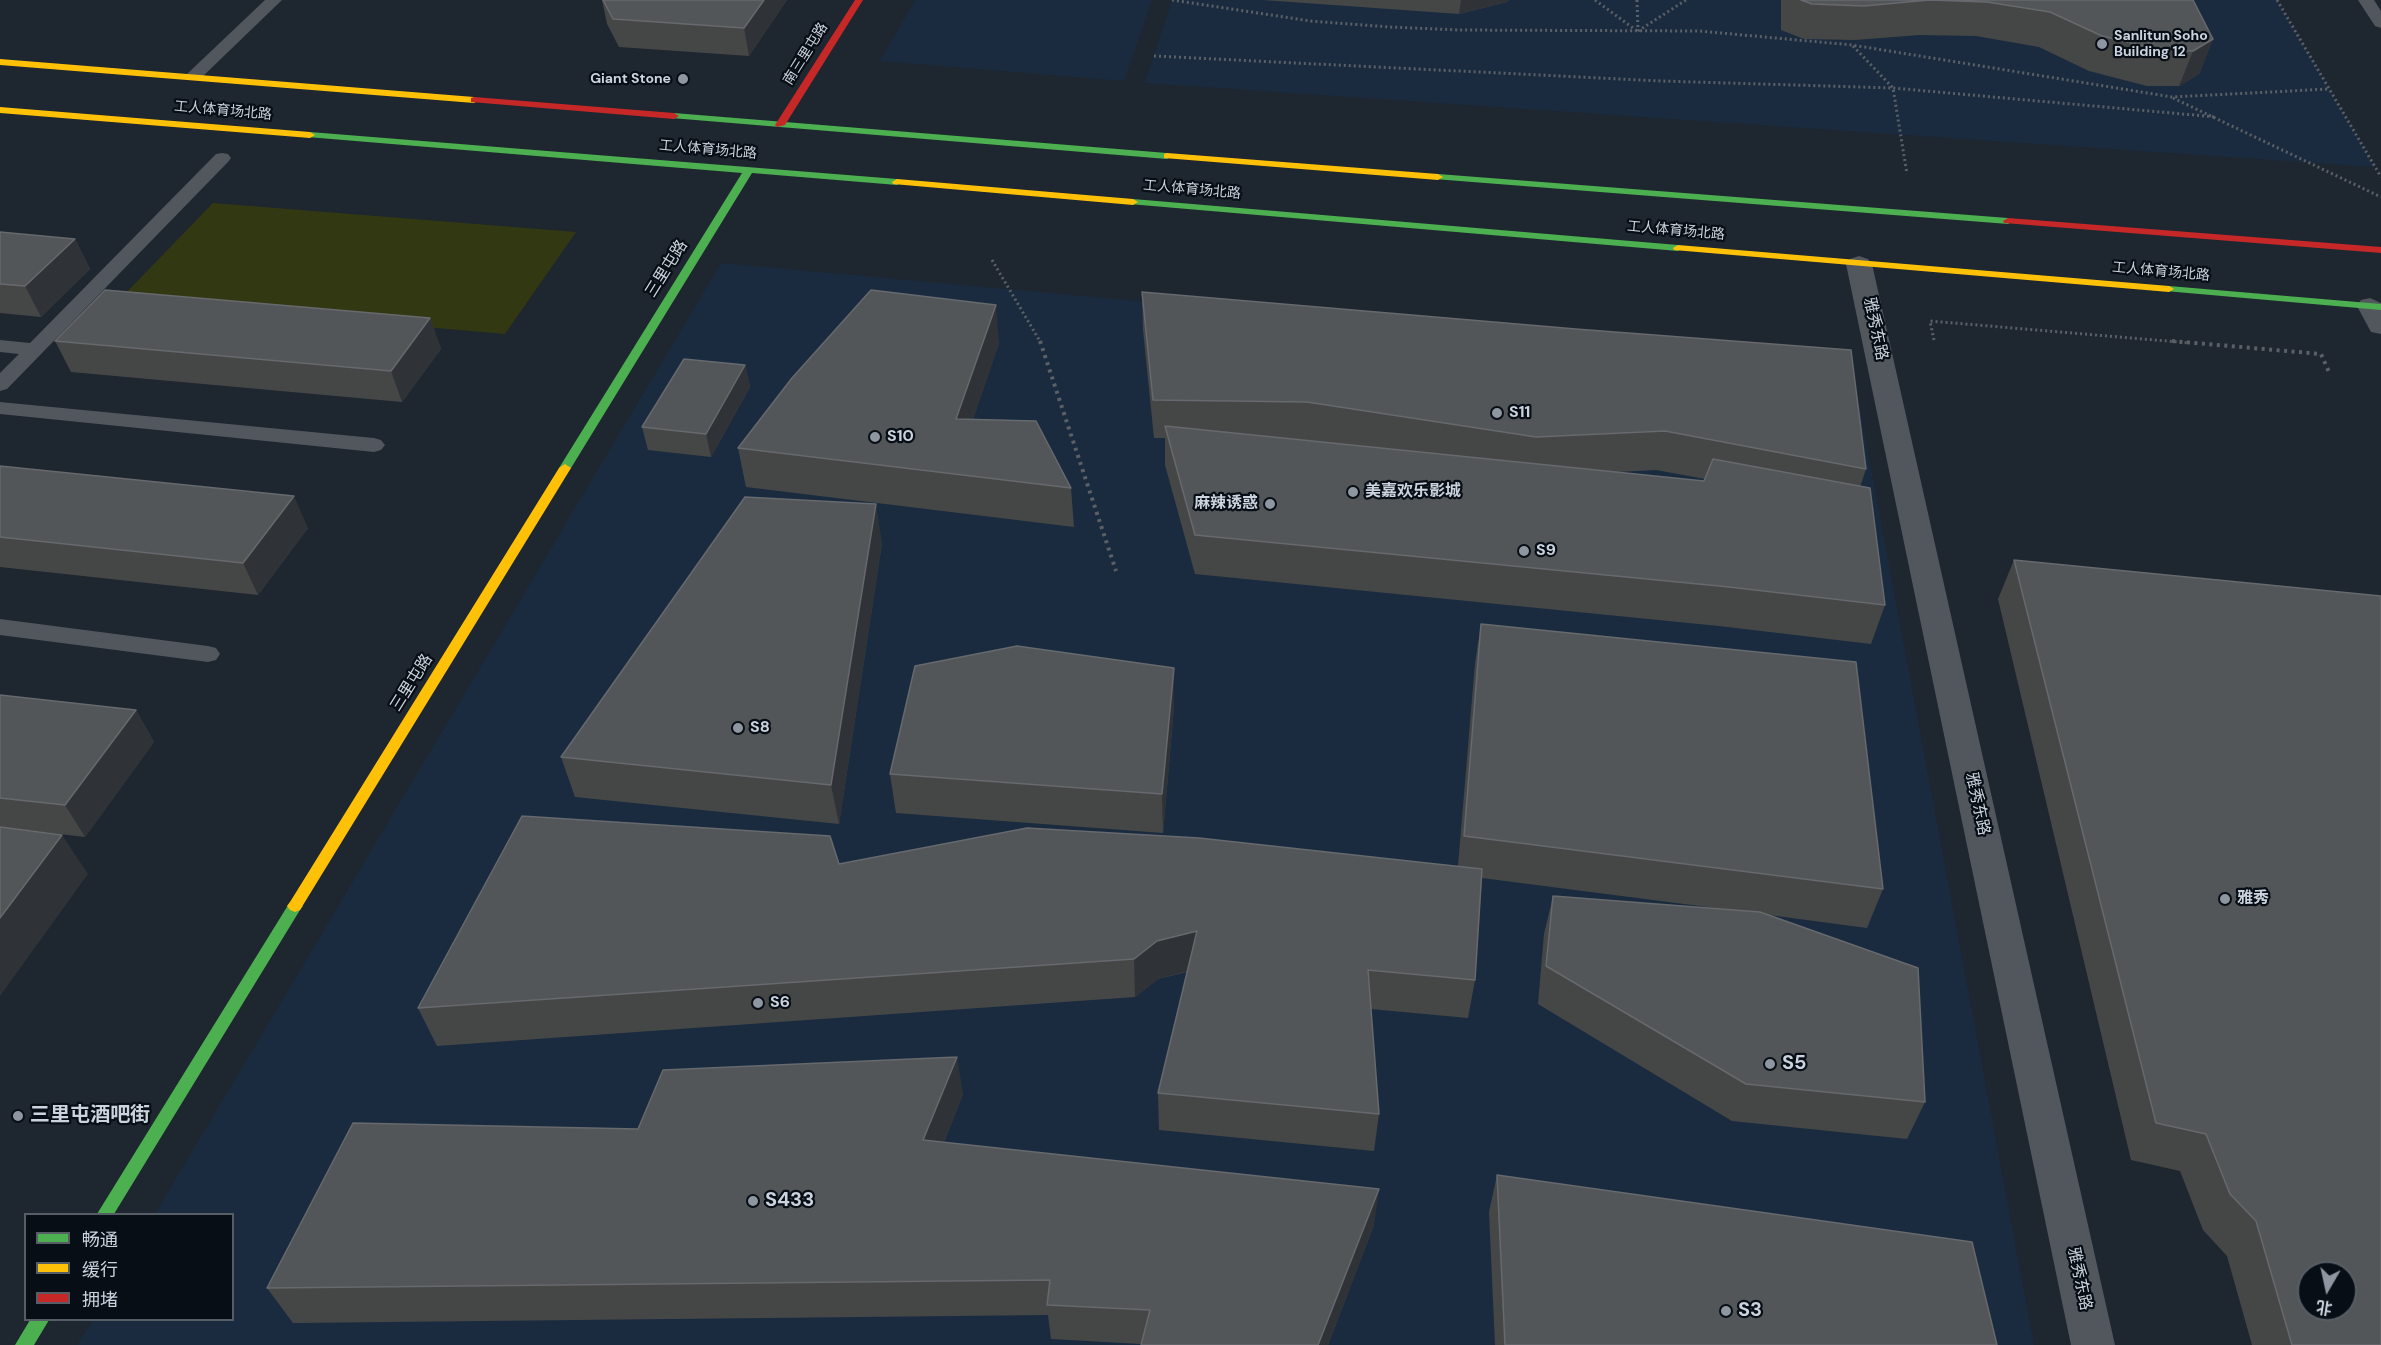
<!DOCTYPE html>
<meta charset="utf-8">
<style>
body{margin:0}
#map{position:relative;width:2381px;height:1345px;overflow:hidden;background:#1e262f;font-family:"DM Sans","Noto Sans SC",sans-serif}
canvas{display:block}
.legend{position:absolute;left:24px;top:1213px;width:210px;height:108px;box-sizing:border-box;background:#080e15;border:2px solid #565d65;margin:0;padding:8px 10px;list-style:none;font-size:18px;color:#cbd3de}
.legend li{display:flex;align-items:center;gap:12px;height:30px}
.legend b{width:30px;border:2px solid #565d65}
.north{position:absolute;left:2297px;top:1261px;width:60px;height:60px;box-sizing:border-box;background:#080e15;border:2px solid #565d65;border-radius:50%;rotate:189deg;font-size:16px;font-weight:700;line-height:24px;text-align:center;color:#cbd3de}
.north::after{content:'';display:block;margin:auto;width:21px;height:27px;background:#8e96a1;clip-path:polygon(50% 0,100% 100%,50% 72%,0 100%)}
</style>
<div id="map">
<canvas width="2381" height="1345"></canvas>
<ul class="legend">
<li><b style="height:8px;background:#4caf50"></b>畅通</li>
<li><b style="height:8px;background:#ffc107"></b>缓行</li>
<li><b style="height:8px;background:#c62828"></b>拥堵</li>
</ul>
<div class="north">北</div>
</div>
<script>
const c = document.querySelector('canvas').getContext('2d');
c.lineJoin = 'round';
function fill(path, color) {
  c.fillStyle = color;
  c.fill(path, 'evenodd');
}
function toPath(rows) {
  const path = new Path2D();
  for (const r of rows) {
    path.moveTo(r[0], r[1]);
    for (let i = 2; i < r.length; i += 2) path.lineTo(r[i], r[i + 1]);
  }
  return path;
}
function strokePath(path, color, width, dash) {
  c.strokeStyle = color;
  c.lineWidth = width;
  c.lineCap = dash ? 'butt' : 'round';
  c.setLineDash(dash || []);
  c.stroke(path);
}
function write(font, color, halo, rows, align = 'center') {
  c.font = font + ' "DM Sans","Noto Sans SC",sans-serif';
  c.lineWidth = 4.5;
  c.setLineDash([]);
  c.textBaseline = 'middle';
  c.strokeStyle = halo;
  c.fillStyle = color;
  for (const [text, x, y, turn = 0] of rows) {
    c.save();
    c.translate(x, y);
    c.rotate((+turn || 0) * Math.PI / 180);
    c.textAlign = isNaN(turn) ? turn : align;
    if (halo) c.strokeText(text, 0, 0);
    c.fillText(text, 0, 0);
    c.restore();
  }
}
const built = toPath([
 [915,0,1152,0,1124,81,880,61],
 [1172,0,2277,0,2375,167,1145,83],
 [721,263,1852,366,2034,1345,77,1345,93,1320,232,1320,232,1214,155,1214]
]);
const green = toPath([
 [213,203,576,232,505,334,119,300]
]);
const pathFar1 = toPath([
 [1172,0,1310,21,1389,27,1460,30,1699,31,1852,45,2172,97,2329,89],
 [1595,0,1637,31],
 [1637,0,1638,31],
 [2277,0,2381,177],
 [1638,31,1686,0],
 [1853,46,1893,88,1907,174],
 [1154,56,1661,81,1893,88,2216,117],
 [2173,98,2381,197],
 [992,260,1041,343],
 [1934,340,1930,321,2190,343]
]);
const path = toPath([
 [1040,341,1116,571],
 [2172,341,2321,354,2329,372]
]);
const lane = toPath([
 [265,0,282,0,199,80,187,80,185,77,187,74,265,0],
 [2358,0,2374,0,2381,11,2381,28,2375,26,2358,0],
 [222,153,228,154,231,158,228,162,7,389,0,391,0,373,19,354,0,352,0,340,30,343,216,154,222,153],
 [0,402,374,438,381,440,385,445,381,450,374,452,0,414,0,402],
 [0,619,208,646,216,648,220,654,216,660,208,662,0,635,0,619]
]);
const street = toPath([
 [1859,256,1868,259,1872,264,2115,1345,2071,1345,1846,264,1850,259,1859,256],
 [2370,298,2381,303,2381,334,2371,332,2357,306,2361,300,2370,298]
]);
const fast = toPath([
 [674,113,1167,153,1172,156,1167,159,671,118,671,114,674,113],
 [310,132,897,179,902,182,897,185,752,173,571,468,565,472,559,468,742,173,307,137,305,135,310,132],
 [1438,174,2008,218,2013,221,2008,224,1434,179,1434,175,1438,174],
 [1133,199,1678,245,1683,248,1678,251,1129,204,1129,200,1133,199],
 [2169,286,2381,304,2381,310,2165,291,2164,289,2169,286],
 [295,900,300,902,303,906,300,910,114,1214,97,1214,290,902,295,900],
 [30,1320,49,1320,34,1345,15,1345,30,1320]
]);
const slow = toPath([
 [0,59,474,97,479,100,474,103,0,65,0,59],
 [0,107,310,132,315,135,310,138,0,113,0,107],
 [1167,153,1438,174,1443,177,1438,180,1164,158,1164,154,1167,153],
 [897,179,1133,199,1138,202,1133,205,893,184,892,182,897,179],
 [1678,245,2169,286,2174,289,2169,292,1674,250,1673,248,1678,245],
 [565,464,571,468,300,910,295,912,290,910,287,906,290,902,559,468,565,464]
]);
const jam = toPath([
 [855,0,863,0,785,125,777,127,775,125,855,0],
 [474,97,674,113,679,116,674,119,471,102,471,98,474,97],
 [2008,218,2381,247,2381,253,2004,223,2003,221,2008,218]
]);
const wall = toPath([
 [602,0,787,0,749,56,619,47,607,24],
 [1263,0,1509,0,1507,2,1459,14],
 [1781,0,2193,0,2213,39,2199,74,2179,86,2147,86,2089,71,2039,47,1976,36,1919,35,1855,40,1804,39,1781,30],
 [0,232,75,239,90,269,41,317,0,313],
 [1142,292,1866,469,1860,487,1885,605,1871,644,1719,626,1195,574,1165,465,1165,438,1154,438,1143,330],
 [1656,470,1705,479,1704,481,1616,472],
 [430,318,441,349,402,402,71,372,55,341],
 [999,343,973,419,1071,488,1074,527,746,487,738,448],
 [745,365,750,387,711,457,648,450,642,427],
 [0,466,308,528,258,595,0,567],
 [882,543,839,824,575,797,561,757],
 [2014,560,2381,1345,2252,1345,2227,1256,2203,1230,2180,1171,2131,1160,1998,599],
 [1481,624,1883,889,1867,928,1769,915,1925,1102,1907,1139,1732,1121,1538,1004,1544,934,1553,896,1715,908,1482,878,1475,980,1468,1018,1371,1009,1379,1114,1374,1151,1159,1130,1158,1093,1187,972,1158,979,1135,997,437,1046,418,1008,839,864,1458,866,1475,663],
 [1174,668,1174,707,1163,833,896,813,890,774],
 [0,695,136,710,154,742,85,837,0,827],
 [963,1094,944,1142,1374,1225,1328,1345,1141,1345,1141,1344,1051,1339,1048,1315,293,1323,267,1288,638,1129],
 [1497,1175,1997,1345,1495,1345,1489,1212]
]);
const shadedWall = toPath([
 [764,0,787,0,749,56,744,28],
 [1461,0,1509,0,1507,2,1459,14],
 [2213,39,2199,74,2179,86,2193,51],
 [75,239,90,269,41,317,25,286],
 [996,305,999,343,960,457,956,419],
 [430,318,441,349,402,402,391,371],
 [745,365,750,387,711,457,706,434],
 [294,496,308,528,258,595,243,563],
 [876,504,882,543,839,824,831,785],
 [1174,668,1174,707,1163,833,1162,794],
 [136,710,154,742,85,837,65,805],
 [62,835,88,874,0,996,0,918],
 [1197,931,1196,969,1158,979,1135,997,1134,959,1157,941],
 [957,1057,963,1094,930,1177,923,1140],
 [1379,1189,1374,1225,1328,1345,1318,1345]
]);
const building = toPath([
 [603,0,764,0,744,28,613,19,603,0],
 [1801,0,2193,0,2213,39,2193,51,2161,50,2102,36,2050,12,1987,2,1929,0,1864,6,1812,4,1801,0],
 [0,232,75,239,25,286,0,284,0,232],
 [105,290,430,318,391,371,55,341,105,290],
 [871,290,996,305,956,419,1036,421,1071,488,738,448,792,378,871,290],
 [1142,292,1576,329,1851,350,1866,469,1665,431,1536,437,1307,402,1153,400,1142,292],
 [684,359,745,365,706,434,642,427,684,359],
 [1165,426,1704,481,1713,459,1870,488,1885,605,1729,587,1195,535,1165,426],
 [0,466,294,496,243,563,0,537,0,466],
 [745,497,876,504,831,785,561,757,745,497],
 [2014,560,2381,596,2381,1345,2292,1345,2256,1221,2230,1194,2206,1134,2156,1123,2014,560],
 [2309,1273,2345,1273,2345,1309,2309,1309,2309,1273],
 [1481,624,1856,662,1883,889,1464,836,1481,624],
 [1017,646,1174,668,1162,794,890,774,915,666,1017,646],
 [0,695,136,710,65,805,0,798,0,695],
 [522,816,830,836,839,864,1027,828,1199,838,1482,869,1475,980,1368,970,1379,1114,1158,1093,1197,931,1157,941,1134,959,418,1008,522,816],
 [0,827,62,835,0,918,0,827],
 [1553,896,1760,912,1918,968,1925,1102,1746,1084,1546,966,1553,896],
 [957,1057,923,1140,1379,1189,1318,1345,1141,1345,1150,1310,1047,1305,1050,1280,267,1288,353,1123,638,1129,663,1070,957,1057],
 [1497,1175,1972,1242,1997,1345,1505,1345,1497,1175]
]);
const markers = [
 [2102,44,6,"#8e96a1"],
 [683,79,6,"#8e96a1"],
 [1497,413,6,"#8e96a1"],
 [875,437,6,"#8e96a1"],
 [1353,492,6,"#8e96a1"],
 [1270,504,6,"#8e96a1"],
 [1524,551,6,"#8e96a1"],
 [738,728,6,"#8e96a1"],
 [2225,899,6,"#8e96a1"],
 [758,1003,6,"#8e96a1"],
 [1770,1064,6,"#8e96a1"],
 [18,1116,6,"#8e96a1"],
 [753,1201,6,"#8e96a1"],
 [1726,1311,6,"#8e96a1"]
];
const farPoinames = [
 ["Sanlitun Soho",2114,36],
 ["Building 12",2114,52],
 ["Giant Stone",671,79,"right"]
];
const farStreetnames = [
 ["南三里屯路",806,54,-58],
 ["工人体育场北路",223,111,5],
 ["工人体育场北路",708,150,5],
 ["工人体育场北路",1192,190,5],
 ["工人体育场北路",1676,231,5],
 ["工人体育场北路",2161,272,5]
];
const streetNames = [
 ["三里屯路",667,269,-58],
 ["雅秀东路",1875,329,78],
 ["三里屯路",412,683,-58],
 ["雅秀东路",1977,804,78],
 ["雅秀东路",2079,1279,78]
];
const poiNames = [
 ["S11",1509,413],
 ["S10",887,437],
 ["美嘉欢乐影城",1365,492],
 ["麻辣诱惑",1258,504,"right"],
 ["S9",1536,551],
 ["S8",750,728],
 ["雅秀",2237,899],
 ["S6",770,1003]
];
const nearPoinames = [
 ["S5",1782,1064],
 ["三里屯酒吧街",30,1116],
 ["S433",765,1201],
 ["S3",1738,1311]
];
fill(built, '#1b2b3f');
fill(green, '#323912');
strokePath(pathFar1, '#5a6066', 3, [2, 3]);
strokePath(path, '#5a6066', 4, [3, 4.5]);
fill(lane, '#52575e');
fill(street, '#52575e');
fill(fast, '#4caf50');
fill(slow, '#ffc107');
fill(jam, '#c62828');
fill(wall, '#454747');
fill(shadedWall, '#2f3337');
fill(building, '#535658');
strokePath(building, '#66696d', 1.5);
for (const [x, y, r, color] of markers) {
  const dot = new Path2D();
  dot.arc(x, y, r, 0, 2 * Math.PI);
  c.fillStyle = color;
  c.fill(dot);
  strokePath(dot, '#080e15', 2);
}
write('bold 14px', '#cbd3de', '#080e15', farPoinames, 'left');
write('14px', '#cbd3de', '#080e15', farStreetnames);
write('16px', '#cbd3de', '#080e15', streetNames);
write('bold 16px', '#cbd3de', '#080e15', poiNames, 'left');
write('bold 20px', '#cbd3de', '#080e15', nearPoinames, 'left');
</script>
